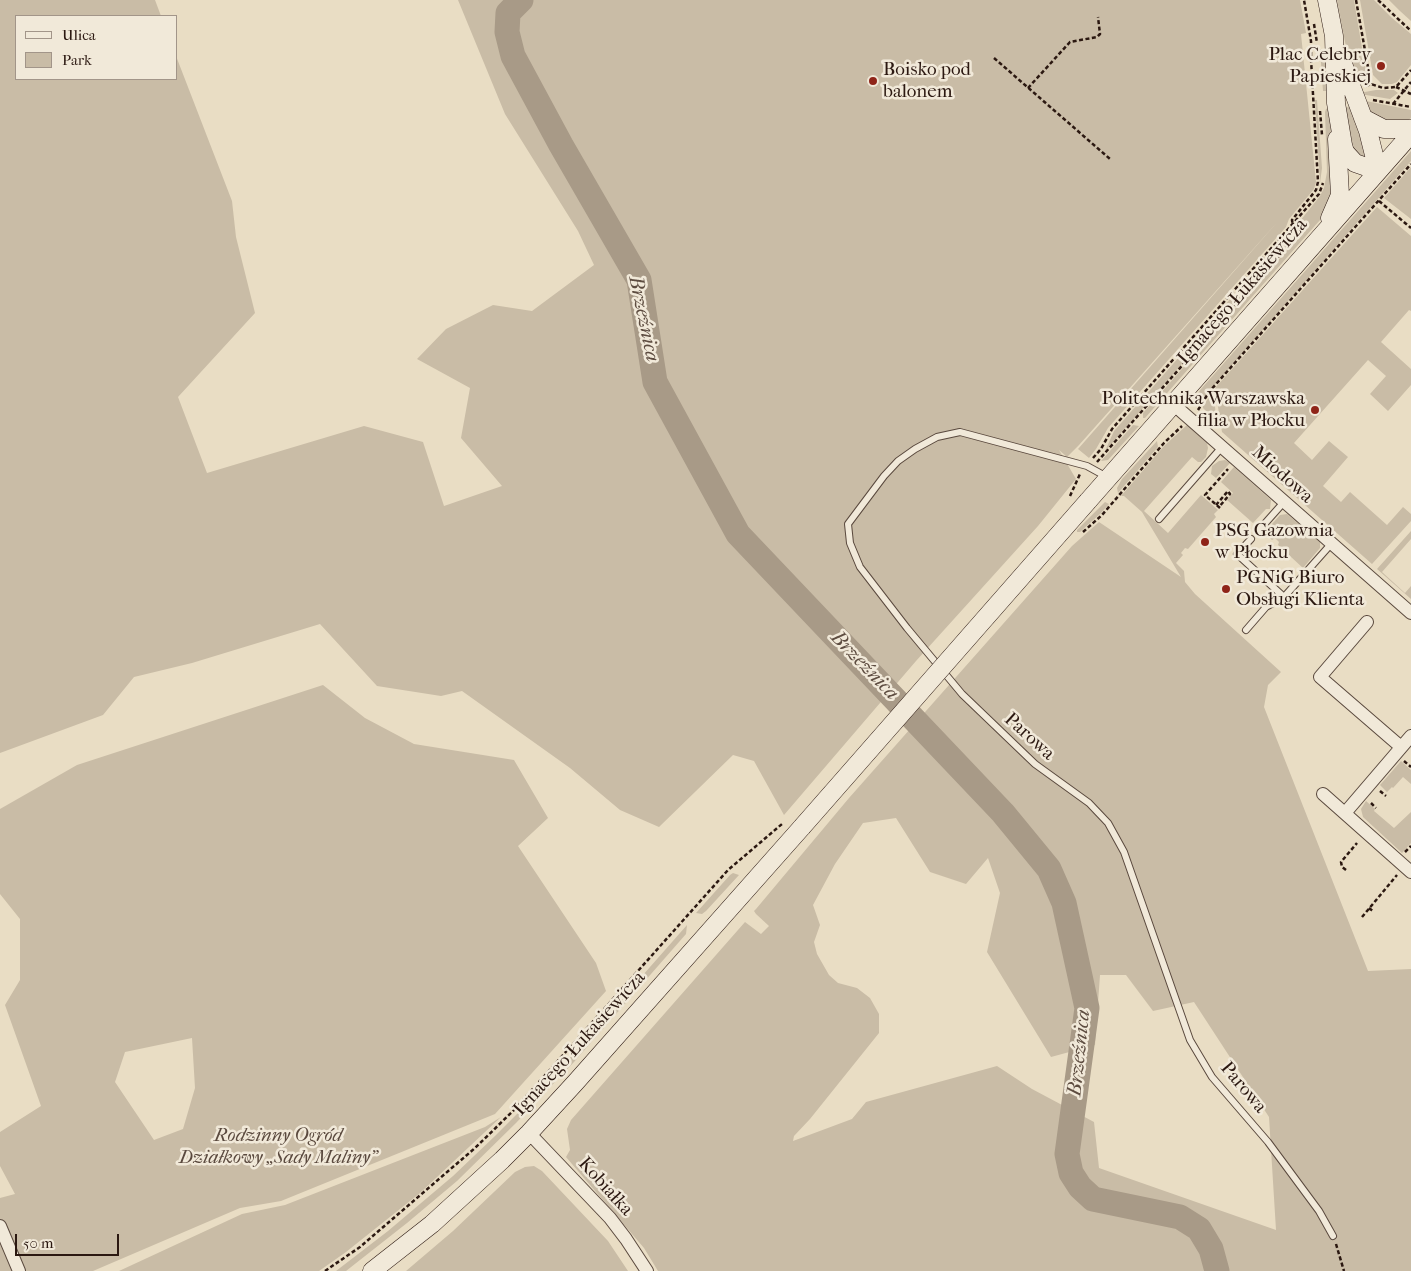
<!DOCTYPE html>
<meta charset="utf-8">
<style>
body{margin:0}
#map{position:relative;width:1411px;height:1271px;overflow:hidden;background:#e9ddc4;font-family:"IM FELL French Canon",serif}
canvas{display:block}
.legend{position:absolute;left:15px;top:15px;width:162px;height:65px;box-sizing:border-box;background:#f1e9d9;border:1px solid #a29589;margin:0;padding:6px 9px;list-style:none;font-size:15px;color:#2b1811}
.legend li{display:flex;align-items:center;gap:10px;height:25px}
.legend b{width:25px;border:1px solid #a29589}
.scale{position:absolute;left:15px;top:1234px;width:104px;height:22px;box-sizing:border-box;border:2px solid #2b1811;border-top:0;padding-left:6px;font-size:15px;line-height:18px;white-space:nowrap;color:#2b1811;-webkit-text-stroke:4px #f1e9d9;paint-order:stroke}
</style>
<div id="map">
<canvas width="1411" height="1271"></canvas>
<ul class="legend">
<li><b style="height:6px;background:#f1e9d9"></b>Ulica</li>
<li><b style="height:14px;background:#c9bca6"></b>Park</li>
</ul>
<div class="scale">50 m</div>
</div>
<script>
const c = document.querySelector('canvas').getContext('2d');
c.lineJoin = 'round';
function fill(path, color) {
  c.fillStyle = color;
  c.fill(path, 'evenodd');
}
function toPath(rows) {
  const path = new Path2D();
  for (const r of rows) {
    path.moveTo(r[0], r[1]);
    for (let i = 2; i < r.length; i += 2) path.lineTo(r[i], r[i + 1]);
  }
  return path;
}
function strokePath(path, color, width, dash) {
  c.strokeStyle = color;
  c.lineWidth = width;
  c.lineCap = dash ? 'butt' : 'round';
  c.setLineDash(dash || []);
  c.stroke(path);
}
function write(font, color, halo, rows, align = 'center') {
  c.font = font + ' "IM FELL French Canon",serif';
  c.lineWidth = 5;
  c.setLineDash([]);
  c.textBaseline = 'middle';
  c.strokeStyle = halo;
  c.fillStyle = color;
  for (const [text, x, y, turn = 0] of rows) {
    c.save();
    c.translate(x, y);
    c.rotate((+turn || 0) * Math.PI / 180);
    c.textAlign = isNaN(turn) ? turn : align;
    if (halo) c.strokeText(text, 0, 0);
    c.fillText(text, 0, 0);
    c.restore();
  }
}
const green = toPath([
 [0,0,155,0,161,16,16,16,16,79,176,79,176,56,232,201,236,237,255,313,178,397,207,473,364,426,423,442,444,506,502,486,461,438,470,388,417,359,446,329,493,305,532,311,594,265,578,231,505,114,458,0,1300,0,1306,33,1301,34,1316,182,1314,189,1289,219,1286,227,1108,428,1096,449,1089,458,1078,449,1280,219,1079,445,1067,457,1059,450,1076,479,1038,526,916,661,784,815,754,761,733,755,659,827,620,810,570,768,462,691,441,696,377,686,320,624,192,663,134,677,103,715,0,753],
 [1337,0,1354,0,1367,78,1356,85,1346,47],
 [1360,0,1374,0,1392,18,1411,34,1411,65,1397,82,1392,84,1382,84,1373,75],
 [1389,0,1411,0,1411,21,1400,11],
 [1320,49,1323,51,1327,58,1330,91,1323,91],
 [1376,90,1394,90,1398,93,1390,99,1360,94,1359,93],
 [1315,100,1317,100,1322,168,1320,183],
 [1361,100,1411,110,1411,118,1405,123,1377,122],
 [1350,106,1367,152,1368,159,1359,157,1348,143,1345,108],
 [1332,107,1334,186,1328,211,1145,418,1143,418,1143,413,1288,249,1296,226,1320,196,1324,188,1327,172,1325,112,1326,109],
 [1411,151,1411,161,1196,406,1197,394,1201,389],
 [1411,167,1411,219,1384,198],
 [1377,207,1411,236,1411,311,1409,310,1381,342,1411,369,1411,385,1388,411,1370,394,1386,376,1368,360,1294,443,1312,460,1329,441,1348,457,1323,486,1341,502,1350,492,1387,525,1403,507,1411,514,1411,521,1372,564,1222,432,1215,388],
 [1289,232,1284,248,1105,451,1114,431],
 [1212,393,1214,396,1216,417,1211,416,1203,408,1203,406],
 [1133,425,1139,426,1108,460,1101,461],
 [1187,425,1207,443,1208,448,1206,457,1201,462,1198,462,1192,457,1144,511,1168,533,1201,495,1218,510,1214,514,1216,517,1188,549,1185,548,1181,553,1183,555,1176,563,1184,571,1185,582,1195,594,1281,672,1268,685,1264,707,1368,971,1411,969,1411,1271,658,1271,644,1248,566,1157,570,1150,567,1129,571,1120,745,922,761,934,769,926,756,914,754,911,756,909,849,798,1072,546,1099,522,1181,577,1142,512,1124,496,1121,496,1164,446],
 [896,818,930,872,966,884,988,858,1000,893,987,952,1051,1057,1095,1045,1100,975,1126,975,1153,1011,1194,1002,1269,1117,1276,1230,1099,1168,1094,1122,1032,1089,997,1066,866,1102,852,1119,793,1141,794,1136,810,1119,879,1033,879,1014,870,998,857,988,838,983,829,975,817,954,814,942,820,925,813,905,835,864,863,823],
 [1157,441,1158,447,1118,493,1117,488,1122,479],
 [1225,460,1230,463,1216,478,1211,474,1212,466,1219,461],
 [1234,467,1271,500,1270,509,1266,509,1253,523,1227,500,1233,493,1221,482],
 [1105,502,1109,504,1101,513,1080,532,1077,532,1077,530],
 [1287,514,1320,542,1320,548,1303,568,1278,545,1279,542,1275,538,1272,540,1264,533,1280,515],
 [1411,531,1411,539,1382,572,1405,593,1411,586,1411,599,1377,569],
 [323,685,365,718,414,744,514,760,548,818,518,846,596,963,606,991,495,1114,281,1201,240,1208,93,1271,0,1271,0,1198,15,1194,0,1166,0,1132,41,1106,5,1005,20,980,20,919,0,894,0,809,77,765],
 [192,1038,195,1088,183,1129,154,1140,115,1082,125,1052],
 [1401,761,1411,770,1411,784,1403,777,1393,788,1392,787,1387,792,1380,785],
 [1366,801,1375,809,1374,811,1394,828,1411,812,1411,843,1402,853,1363,817,1361,809],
 [733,873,739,875,706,911,702,914,696,913,730,875],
 [687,925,686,934,574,1062,516,1123,457,1181,407,1223,346,1271,336,1271,388,1231,453,1176,495,1136,546,1085],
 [501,1117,420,1193,346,1252,319,1271,119,1271,242,1214,285,1205,485,1127],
 [534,1166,542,1171,608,1241,628,1271,406,1271,453,1231,515,1172,525,1167]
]);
const river = toPath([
 [521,0,508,13,507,32,513,56,561,145,639,280,655,382,738,534,1003,813,1049,869,1064,903,1087,1008,1067,1154,1071,1173,1080,1187,1093,1199,1180,1217,1199,1229,1211,1249,1217,1271]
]);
const path = toPath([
 [1356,0,1371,84],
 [1378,0,1411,31],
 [1314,24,1317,43],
 [994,58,1110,159],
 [1366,86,1371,84,1383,88,1396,87,1411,70],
 [1396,87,1411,94],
 [1028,88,1070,42,1097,37,1100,34,1098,17],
 [1373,100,1411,107],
 [1393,104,1411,82],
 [1320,111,1322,135],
 [1379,201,1411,228],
 [1198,410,1209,392,1411,164],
 [1093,458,1101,449,1112,429,1319,194,1323,183],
 [1097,462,1286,248,1293,227,1292,220,1316,190,1318,182,1311,59,1311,41,1304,0],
 [1070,496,1080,474],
 [1216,505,1228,491,1230,494,1219,507],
 [1220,508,1205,495,1228,469],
 [1083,532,1102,515,1164,443,1182,426],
 [1404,761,1411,767],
 [1380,791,1386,796],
 [1371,803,1376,808],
 [1405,852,1411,846],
 [1346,870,1342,867,1341,862,1357,843],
 [1369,908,1374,912],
 [1362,917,1397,875],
 [1336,1244,1344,1271],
 [325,1271,360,1247,475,1148,514,1110,728,870,782,824]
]);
const lane = toPath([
 [1107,477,1087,466,960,432,937,437,915,449,898,461,884,476,848,524,850,543,860,567,907,628,962,694,1035,764,1089,803,1108,823,1124,852,1190,1040,1212,1077,1268,1142,1319,1211,1333,1236],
 [1159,519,1222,447],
 [1260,529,1284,502],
 [1251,539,1237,554,1284,597,1332,543],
 [1246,630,1266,607,1284,597]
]);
const street = toPath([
 [1173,404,1411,613],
 [1367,622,1320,677,1401,747],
 [1323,794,1411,872],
 [1345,813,1411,736],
 [529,1133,610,1218,626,1239,647,1271],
 [0,1226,19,1271]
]);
const secondary = toPath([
 [1327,0,1334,36,1336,103,1343,145,1345,152,1355,163,1378,171],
 [1340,56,1368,131,1378,171],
 [1363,118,1384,129,1411,129],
 [1330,218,1340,195,1337,139],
 [1088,501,1411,134],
 [372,1271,432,1224,502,1160,529,1133,575,1083,802,827]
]);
const secondaryBridge = toPath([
 [802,827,1088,501]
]);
const markers = [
 [1381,66,5,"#8f2418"],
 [873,81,5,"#8f2418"],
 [1315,410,5,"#8f2418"],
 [1205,542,5,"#8f2418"],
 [1226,589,5,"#8f2418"]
];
const poiNames = [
 ["Plac Celebry",1371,55,"right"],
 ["Papieskiej",1371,77,"right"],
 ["Boisko pod",883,70],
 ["balonem",883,92],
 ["Politechnika Warszawska",1305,399,"right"],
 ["filia w Płocku",1305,421,"right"],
 ["PSG Gazownia",1215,531],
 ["w Płocku",1215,553],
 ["PGNiG Biuro",1236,578],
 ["Obsługi Klienta",1236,600]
];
const streetNames = [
 ["Ignacego Łukasiewicza",1243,292,-49],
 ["Miodowa",1282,475,42],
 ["Parowa",1029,737,42],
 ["Ignacego Łukasiewicza",580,1044,-48],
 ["Parowa",1243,1088,50],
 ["Kobiałka",605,1187,48]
];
const parkNames = [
 ["Rodzinny Ogród",278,1136],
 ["Działkowy „Sady Maliny”",278,1158]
];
const waterNames = [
 ["Brzeźnica",643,319,78],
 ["Brzeźnica",864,666,46],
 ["Brzeźnica",1080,1053,-84]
];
fill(green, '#c9bca6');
strokePath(river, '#a89a87', 25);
strokePath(lane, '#5a493e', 8);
strokePath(street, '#5a493e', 14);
strokePath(secondary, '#2b1811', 19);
strokePath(path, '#2b1811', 2.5, [4, 2.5]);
strokePath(lane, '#f1e9d9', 6);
strokePath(street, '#f1e9d9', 12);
strokePath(secondary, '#f1e9d9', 18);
strokePath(secondaryBridge, '#2b1811', 19, []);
strokePath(secondaryBridge, '#f1e9d9', 18);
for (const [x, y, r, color] of markers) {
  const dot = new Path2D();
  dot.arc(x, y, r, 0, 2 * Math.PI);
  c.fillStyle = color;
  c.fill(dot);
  strokePath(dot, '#f1e9d9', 2);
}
write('19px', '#2b1811', '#f1e9d9', poiNames, 'left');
write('19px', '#2b1811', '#f1e9d9', streetNames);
write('italic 19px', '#5a493e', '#f1e9d9', parkNames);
write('italic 20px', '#5d4c40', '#f1e9d9', waterNames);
</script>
